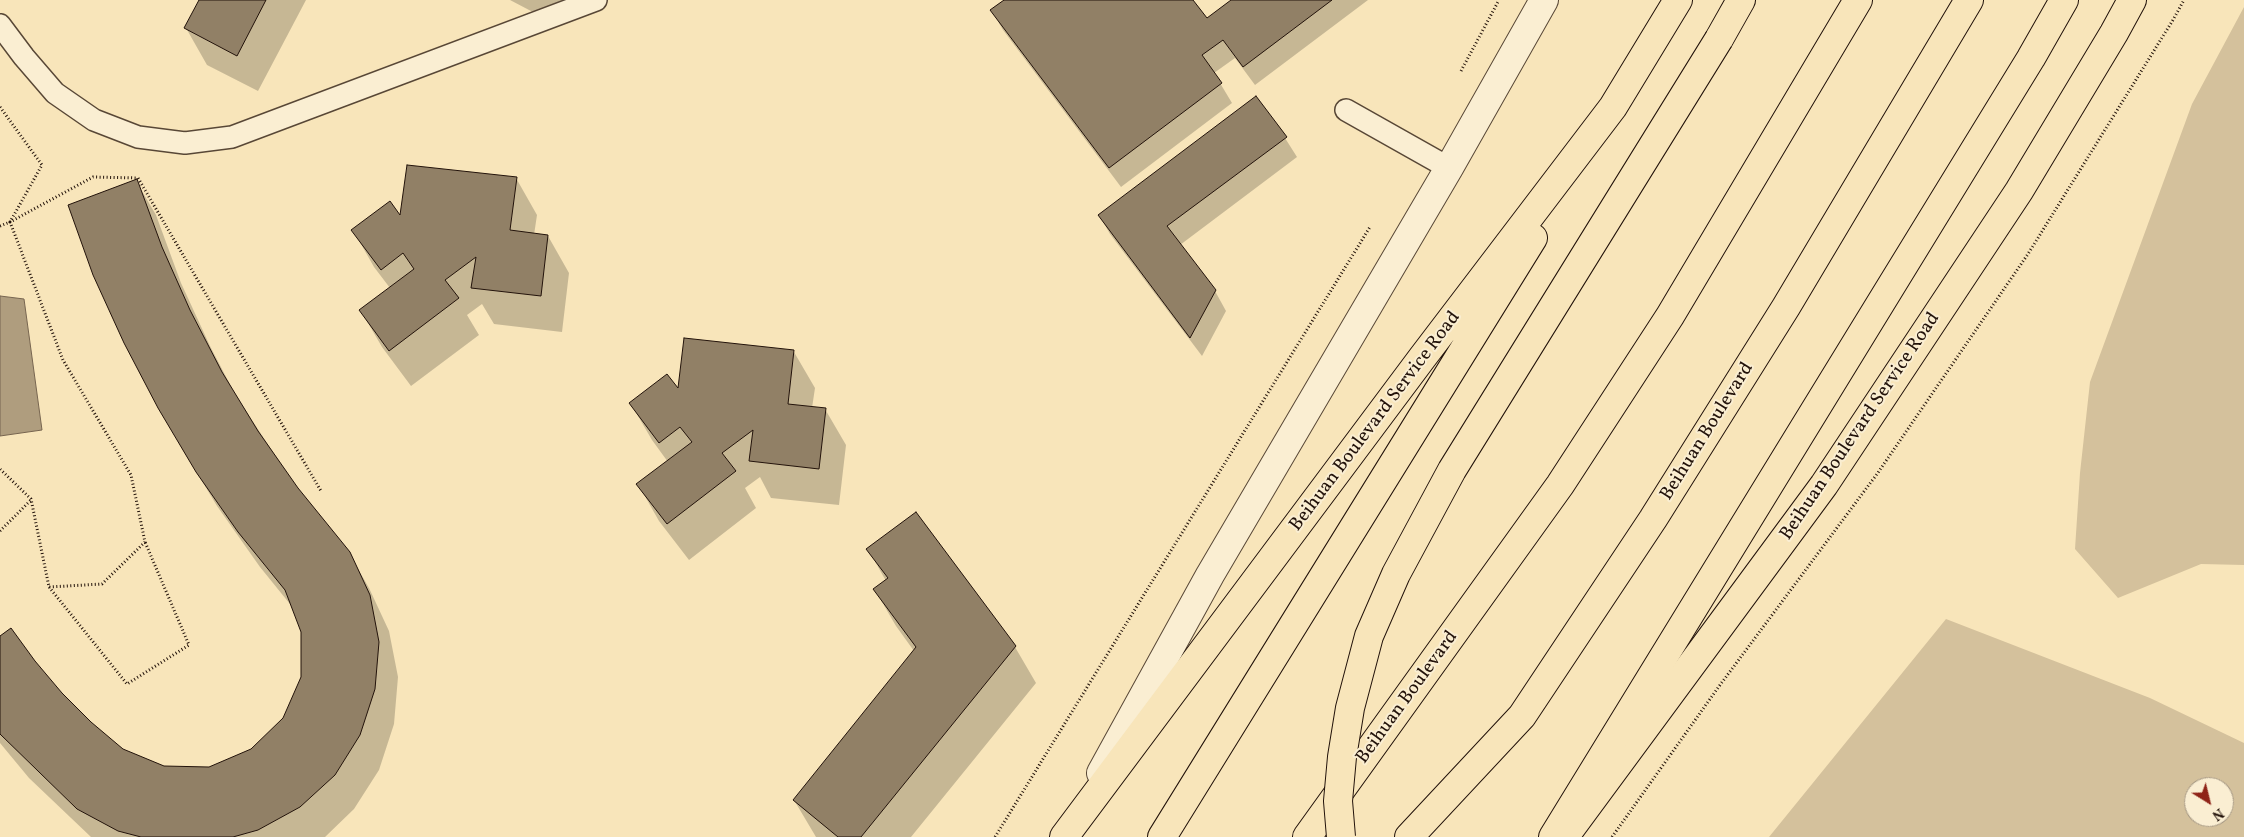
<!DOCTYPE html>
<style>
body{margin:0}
#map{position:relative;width:2244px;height:837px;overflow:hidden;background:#f8e5ba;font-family:Vollkorn,serif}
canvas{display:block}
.north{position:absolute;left:2184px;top:777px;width:50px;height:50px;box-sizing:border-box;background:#faeed2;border:1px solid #a49682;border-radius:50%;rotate:144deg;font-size:14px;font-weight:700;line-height:20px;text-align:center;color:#22120a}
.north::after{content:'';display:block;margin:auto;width:18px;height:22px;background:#8f2418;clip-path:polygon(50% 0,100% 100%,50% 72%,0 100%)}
</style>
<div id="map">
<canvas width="2244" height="837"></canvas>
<div class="north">N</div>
</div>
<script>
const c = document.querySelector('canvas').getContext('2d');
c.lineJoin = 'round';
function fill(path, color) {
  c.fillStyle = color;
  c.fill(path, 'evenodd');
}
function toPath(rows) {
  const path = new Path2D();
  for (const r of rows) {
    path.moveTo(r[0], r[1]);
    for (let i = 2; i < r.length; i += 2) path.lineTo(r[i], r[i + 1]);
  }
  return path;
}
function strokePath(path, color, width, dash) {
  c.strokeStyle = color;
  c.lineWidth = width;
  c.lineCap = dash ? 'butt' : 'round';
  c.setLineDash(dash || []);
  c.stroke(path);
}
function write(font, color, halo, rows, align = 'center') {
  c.font = font + ' Vollkorn,serif';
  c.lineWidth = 4;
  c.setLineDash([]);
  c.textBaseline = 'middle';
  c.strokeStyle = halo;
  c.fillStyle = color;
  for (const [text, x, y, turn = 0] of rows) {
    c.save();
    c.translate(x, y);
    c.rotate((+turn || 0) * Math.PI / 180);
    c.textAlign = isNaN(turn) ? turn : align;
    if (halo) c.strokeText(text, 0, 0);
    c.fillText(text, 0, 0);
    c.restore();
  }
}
const green = toPath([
 [2244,7,2244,565,2201,564,2118,598,2075,549,2080,473,2090,382,2192,104],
 [1946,619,2150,698,2244,743,2244,837,1769,837],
 [2194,787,2224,787,2224,817,2194,817]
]);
const water = toPath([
 [0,296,24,299,42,430,0,436,0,296]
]);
const shadow = toPath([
 [201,0,306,0,258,91,207,65,186,28],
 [510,0,562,0,550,21],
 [1006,0,1191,0,1206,20,1233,0,1368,0,1255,85,1235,58,1214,73,1232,103,1121,187,1003,30,992,11],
 [1285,138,1297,157,1180,245,1215,291,1226,311,1202,356,1110,234,1099,215],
 [516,178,537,215,534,235,548,236,569,273,562,332,494,324,482,304,467,315,479,335,411,386,382,347,361,311,390,288,374,267,353,230,401,218],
 [136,181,156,215,181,283,210,346,235,394,297,489,349,553,369,588,389,631,398,677,394,724,379,770,354,809,325,837,91,837,29,778,0,743,0,637,34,662,61,694,90,723,122,750,164,768,210,768,252,750,284,719,303,677,303,631,294,609,260,567,217,506,179,443],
 [794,352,815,388,812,408,825,409,846,445,839,505,771,498,760,477,745,488,756,508,689,560,659,521,638,484,668,462,652,440,631,404,679,391],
 [868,549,1015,647,1036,683,911,837,816,837,794,800,914,651,896,626,875,590,886,581]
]);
const building = toPath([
 [199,0,266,0,237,56,184,28,199,0],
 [1004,0,1193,0,1207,18,1231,0,1332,0,1243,67,1223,40,1202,55,1222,83,1109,168,990,10,1004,0],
 [1256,96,1287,137,1167,226,1216,290,1190,338,1098,215,1256,96],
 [407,165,517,177,510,230,548,235,541,296,471,288,476,257,445,280,459,298,389,351,359,310,414,269,403,253,381,270,351,230,390,201,400,215,407,165],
 [137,179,162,247,190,310,222,372,258,431,298,488,350,552,370,595,379,642,375,689,360,735,335,775,300,807,258,830,233,837,141,837,118,831,77,809,0,734,0,636,11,628,35,661,62,693,91,722,123,749,164,766,209,767,251,749,283,718,301,677,301,632,285,590,238,532,196,472,158,408,124,343,93,275,68,205,137,179],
 [684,338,794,350,788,404,826,408,819,469,749,461,753,430,722,453,736,471,667,524,636,484,692,442,680,427,659,443,629,403,667,374,678,388,684,338],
 [916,512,1016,646,861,837,838,837,793,800,916,647,873,589,888,578,866,549,916,512]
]);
const path = toPath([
 [1461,71,1499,0],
 [0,107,42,165,10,222,93,177,138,178,321,491],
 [0,226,10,222,63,360,131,475,145,542,102,584,49,587,31,499,0,469],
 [0,531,31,500],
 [49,587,127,684,189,645,145,542],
 [995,837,1370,227],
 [1612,837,1720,685,1877,474,2028,254,2173,20,2184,0]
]);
const service = toPath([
 [0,25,24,57,55,93,94,120,138,137,185,143,232,137,596,0],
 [1346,110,1449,168]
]);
const tertiary = toPath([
 [1101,773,1210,575,1449,168,1544,0]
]);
const primary = toPath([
 [1568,832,1824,485,2019,191,2114,33,2132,0],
 [1064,837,1422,358,1613,107,1678,0],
 [1162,837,1533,238]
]);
const trunk = toPath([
 [1719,39,1741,0],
 [1307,837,1560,485,1670,316,1858,0],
 [1409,837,1522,716,1653,519,1786,307,1969,0],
 [1553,837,2031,58,2064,0]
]);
const trunkBridge = toPath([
 [1341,837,1338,801,1342,757,1350,708,1369,636,1396,574,1452,470,1719,39]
]);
const streetNames = [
 ["Beihuan Boulevard Service Road",1376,422,-53],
 ["Beihuan Boulevard Service Road",1861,427,-56],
 ["Beihuan Boulevard",1708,432,-58],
 ["Beihuan Boulevard",1408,698,-54]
];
fill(green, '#d4c19c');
fill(water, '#af9d7e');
strokePath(water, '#776550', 1);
fill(shadow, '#0003');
fill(building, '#918066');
strokePath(building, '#22120a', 1);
strokePath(service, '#584736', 24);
strokePath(tertiary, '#584736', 30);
strokePath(primary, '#22120a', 30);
strokePath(trunk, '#22120a', 30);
strokePath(path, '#22120a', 3, [1, 2.5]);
strokePath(service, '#faeed2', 21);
strokePath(tertiary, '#faeed2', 28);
strokePath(primary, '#f8e5ba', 28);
strokePath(trunk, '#f8e5ba', 28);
strokePath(trunkBridge, '#22120a', 30, []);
strokePath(trunkBridge, '#f8e5ba', 28);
write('19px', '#22120a', '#faeed2', streetNames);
</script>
